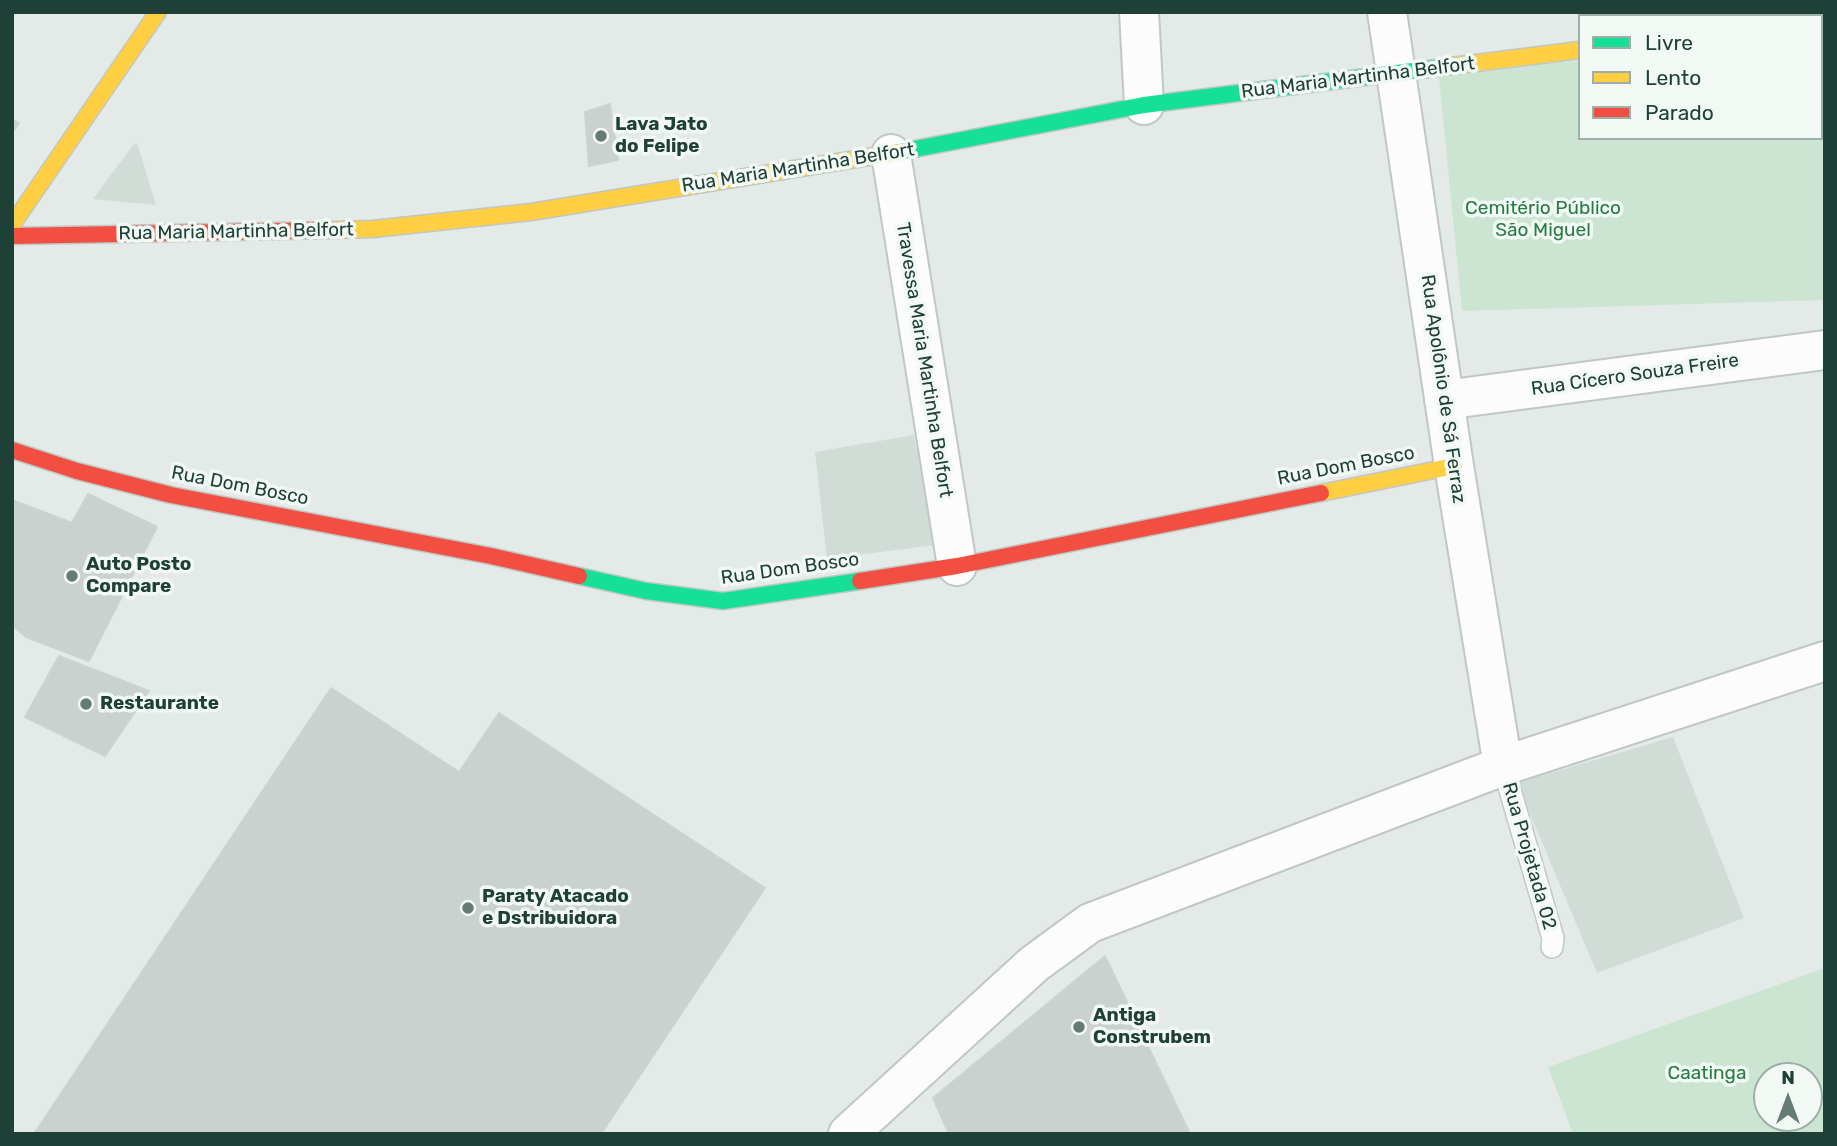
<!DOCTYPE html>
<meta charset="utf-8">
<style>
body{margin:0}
#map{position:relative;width:1837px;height:1146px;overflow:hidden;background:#e4eae7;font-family:Rubik,sans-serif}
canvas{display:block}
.frame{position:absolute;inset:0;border:14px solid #1f4036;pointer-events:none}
.legend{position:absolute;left:1578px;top:14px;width:245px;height:126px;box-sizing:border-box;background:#f2f9f5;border:2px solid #9eafa9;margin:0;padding:9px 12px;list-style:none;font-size:21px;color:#1f4036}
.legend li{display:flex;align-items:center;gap:14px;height:35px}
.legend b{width:35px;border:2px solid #9eafa9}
.north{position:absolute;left:1753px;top:1062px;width:70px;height:70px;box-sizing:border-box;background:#f2f9f5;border:2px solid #9eafa9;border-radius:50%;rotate:0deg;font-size:19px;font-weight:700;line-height:28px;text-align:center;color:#1f4036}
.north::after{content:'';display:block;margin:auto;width:24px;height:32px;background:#647c74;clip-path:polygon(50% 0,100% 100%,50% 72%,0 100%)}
</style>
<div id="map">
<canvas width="1837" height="1146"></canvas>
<div class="frame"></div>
<ul class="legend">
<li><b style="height:9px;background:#16e098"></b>Livre</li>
<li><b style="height:9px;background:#ffcf43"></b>Lento</li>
<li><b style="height:9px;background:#f24e42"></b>Parado</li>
</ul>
<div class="north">N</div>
</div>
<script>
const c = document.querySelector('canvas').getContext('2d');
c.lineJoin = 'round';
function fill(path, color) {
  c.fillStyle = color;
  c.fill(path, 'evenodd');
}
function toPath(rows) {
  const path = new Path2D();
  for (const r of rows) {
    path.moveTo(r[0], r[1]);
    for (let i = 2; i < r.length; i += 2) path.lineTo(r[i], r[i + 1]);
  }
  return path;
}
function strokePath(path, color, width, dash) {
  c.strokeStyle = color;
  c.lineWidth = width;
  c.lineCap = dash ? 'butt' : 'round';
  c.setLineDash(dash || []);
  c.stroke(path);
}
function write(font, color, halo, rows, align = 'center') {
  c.font = font + ' Rubik,sans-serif';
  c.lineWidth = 7;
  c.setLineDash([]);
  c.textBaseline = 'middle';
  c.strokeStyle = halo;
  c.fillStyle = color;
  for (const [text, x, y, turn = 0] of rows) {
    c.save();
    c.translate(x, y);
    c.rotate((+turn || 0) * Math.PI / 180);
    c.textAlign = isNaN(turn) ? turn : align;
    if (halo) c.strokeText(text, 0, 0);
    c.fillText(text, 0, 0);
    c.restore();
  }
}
const built = toPath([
 [137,143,156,205,93,199,133,145],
 [914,435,935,545,827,559,815,452],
 [1673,737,1744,918,1597,973,1517,783]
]);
const green = toPath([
 [1825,47,1825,300,1462,311,1438,68,1580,61,1580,138,1821,138,1821,48],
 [1825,968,1825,1134,1573,1134,1548,1067],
 [1767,1076,1809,1076,1809,1118,1767,1118]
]);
const building = toPath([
 [610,104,618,160,589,166,585,112,610,104],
 [12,119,19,123,12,133,12,119],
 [88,494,157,527,89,661,26,637,12,625,12,500,72,523,88,494],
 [59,656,149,691,105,756,25,717,59,656],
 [331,688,459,772,499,713,765,888,601,1134,34,1134,331,688],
 [1105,956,1190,1134,949,1134,933,1098,1105,956]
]);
const lane = toPath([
 [1503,766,1553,938,1552,947]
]);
const street = toPath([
 [1139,12,1144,105],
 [1387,12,1454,466,1503,766],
 [1608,12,1608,16],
 [1821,32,1825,32],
 [891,154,957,566],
 [1444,400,1825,350],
 [848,1134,1034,964,1090,923,1503,766,1825,661]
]);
const fast = toPath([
 [899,152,1144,105,1452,66],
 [579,576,646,591,723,601,860,581]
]);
const slow = toPath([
 [1452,66,1580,50],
 [12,225,158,12],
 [332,230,373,229,531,212,899,152],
 [1321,493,1454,466]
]);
const jam = toPath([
 [12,236,332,230],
 [12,450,77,471,171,495,491,556,579,576],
 [860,581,957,566,1321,493]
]);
const markers = [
 [601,136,7,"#647c74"],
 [72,576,7,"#647c74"],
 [86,704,7,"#647c74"],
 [468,908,7,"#647c74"],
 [1079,1027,7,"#647c74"]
];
const streetNames = [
 ["Rua Maria Martinha Belfort",1358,78,-7],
 ["Rua Maria Martinha Belfort",798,168,-9],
 ["Rua Maria Martinha Belfort",236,232,-1],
 ["Travessa Maria Martinha Belfort",924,360,81],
 ["Rua Cícero Souza Freire",1635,375,-8],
 ["Rua Apolônio de Sá Ferraz",1443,389,82],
 ["Rua Dom Bosco",1346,466,-11],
 ["Rua Dom Bosco",240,486,11],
 ["Rua Dom Bosco",790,569,-8],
 ["Rua Projetada 02",1529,856,74]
];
const poiNames = [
 ["Lava Jato",615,125],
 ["do Felipe",615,147],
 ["Auto Posto",86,565],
 ["Compare",86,587],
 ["Restaurante",100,704],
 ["Paraty Atacado",482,897],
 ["e Dstribuidora",482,919],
 ["Antiga",1093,1016],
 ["Construbem",1093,1038]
];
const parkNames = [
 ["Cemitério Público",1543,209],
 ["São Miguel",1543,231],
 ["Caatinga",1707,1074]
];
fill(built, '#d1dcd7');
fill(green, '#cce5d2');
fill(building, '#cad1ce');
strokePath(building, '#cdd3d0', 2);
strokePath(lane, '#c1c7c4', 24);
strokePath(street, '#c1c7c4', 42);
strokePath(fast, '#bfc8c4', 19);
strokePath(slow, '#bfc8c4', 19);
strokePath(jam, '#bfc8c4', 19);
strokePath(lane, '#fbfcfb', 21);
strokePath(street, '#fbfcfb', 38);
strokePath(fast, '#16e098', 16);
strokePath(slow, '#ffcf43', 16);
strokePath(jam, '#f24e42', 16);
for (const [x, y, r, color] of markers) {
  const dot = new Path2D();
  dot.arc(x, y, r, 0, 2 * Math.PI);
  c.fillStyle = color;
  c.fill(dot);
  strokePath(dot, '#f2f9f5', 2.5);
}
write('19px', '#1f4036', '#f2f9f5', streetNames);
write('bold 19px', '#1f4036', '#f2f9f5', poiNames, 'left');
write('19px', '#257b43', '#f2f9f5', parkNames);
</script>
